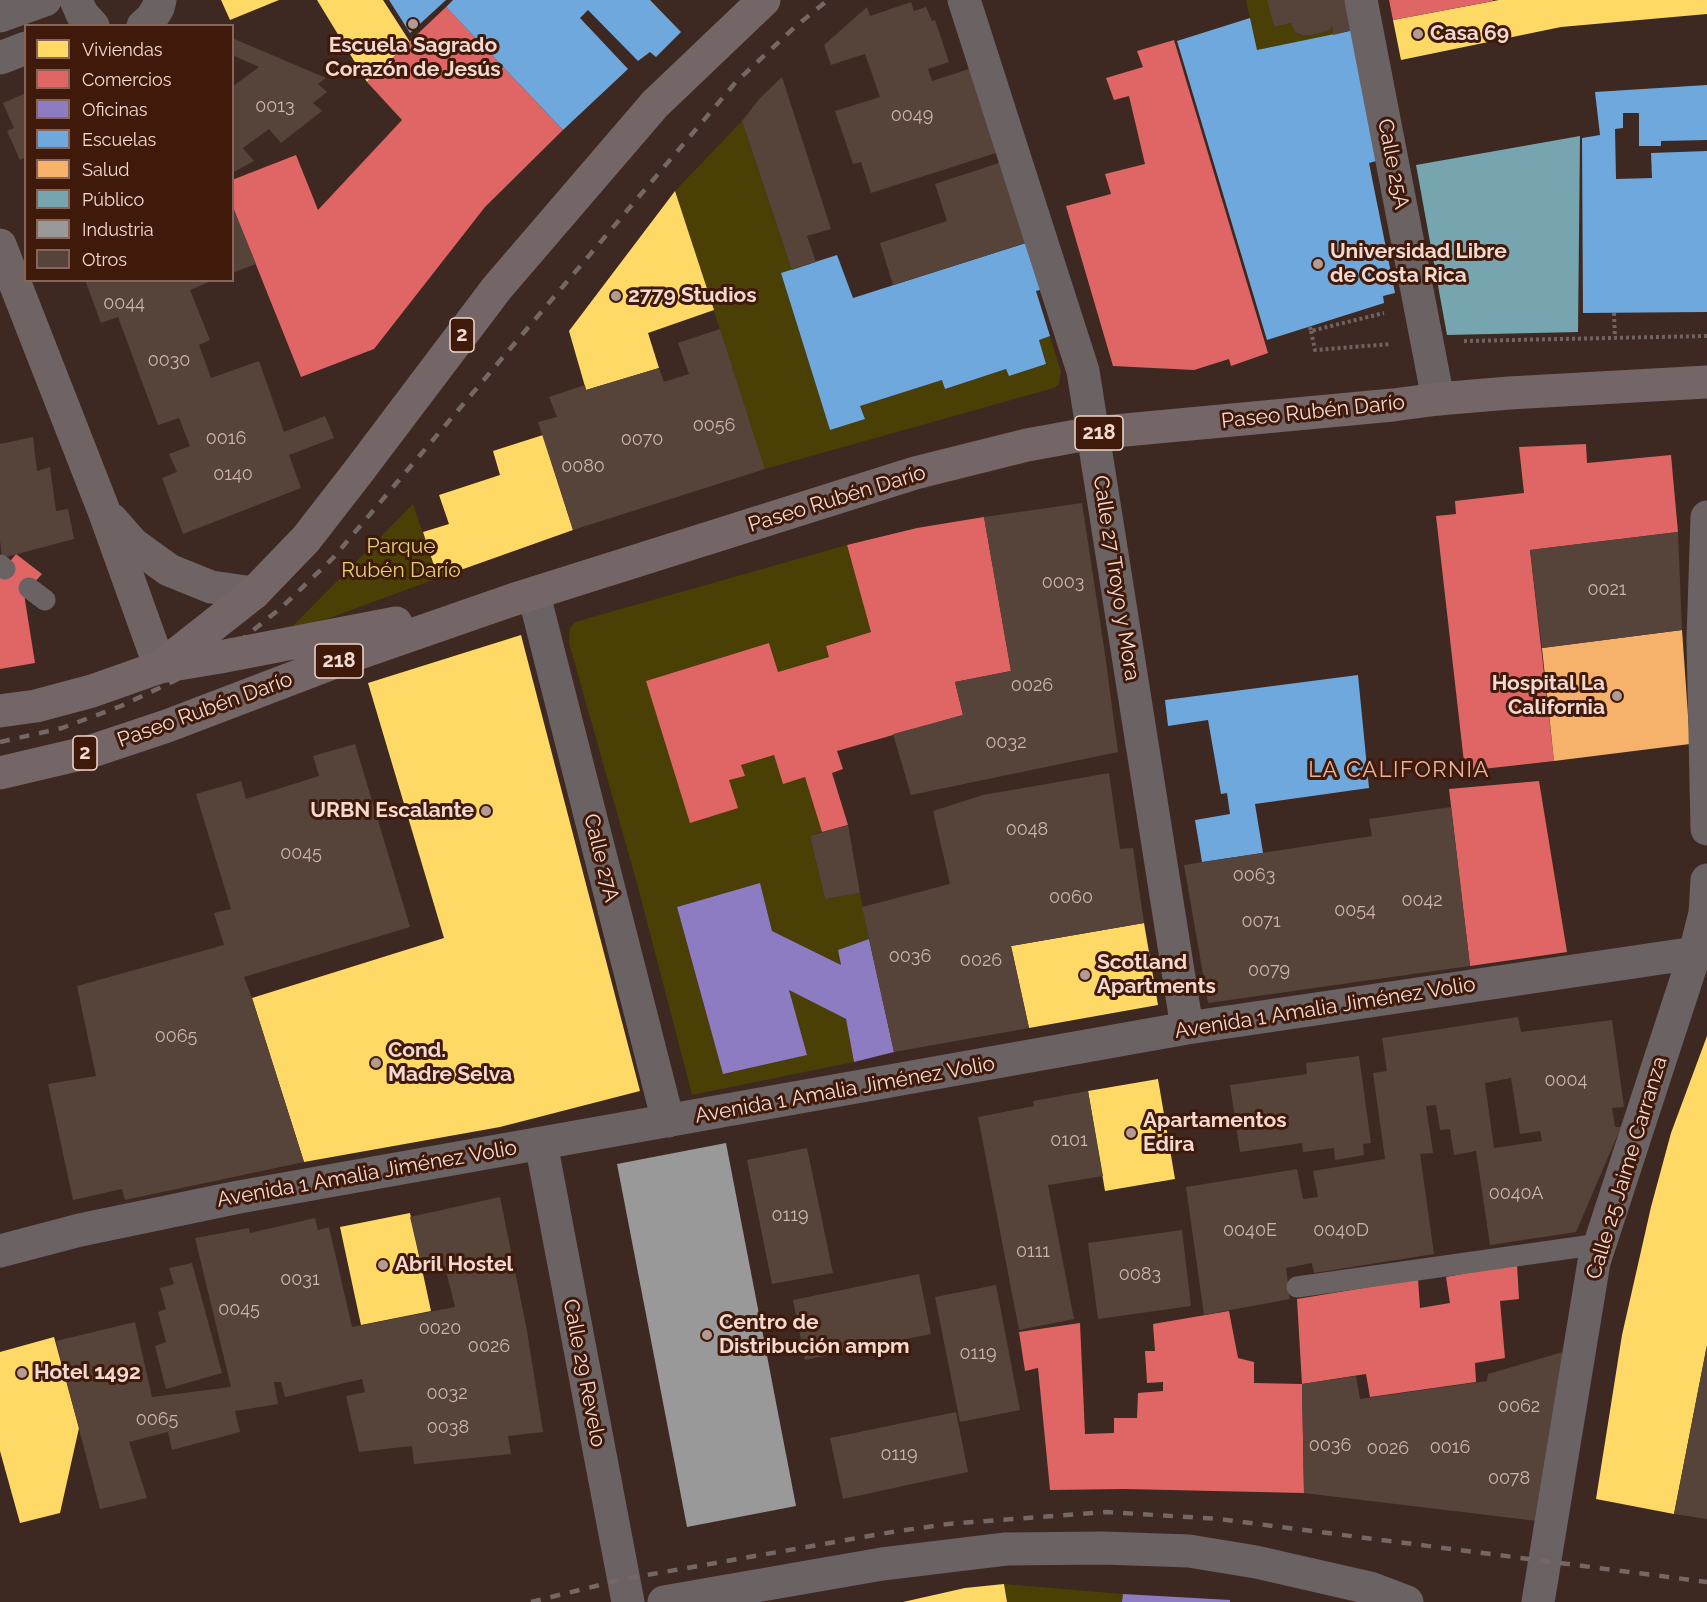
<!DOCTYPE html>
<meta charset="utf-8">
<style>
body{margin:0}
#map{position:relative;width:1707px;height:1602px;overflow:hidden;background:#3d2921;font-family:Raleway,sans-serif}
canvas{display:block}
.legend{position:absolute;left:24px;top:24px;width:210px;height:258px;box-sizing:border-box;background:#3f190a;border:2px solid #876659;margin:0;padding:8px 10px;list-style:none;font-size:18px;color:#f3d9cf}
.legend li{display:flex;align-items:center;gap:12px;height:30px}
.legend b{width:30px;border:2px solid #876659}
</style>
<div id="map">
<canvas width="1707" height="1602"></canvas>
<ul class="legend">
<li><b style="height:16px;background:#ffd966"></b>Viviendas</li>
<li><b style="height:16px;background:#e06666"></b>Comercios</li>
<li><b style="height:16px;background:#8e7cc3"></b>Oficinas</li>
<li><b style="height:16px;background:#6fa8dc"></b>Escuelas</li>
<li><b style="height:16px;background:#f6b26b"></b>Salud</li>
<li><b style="height:16px;background:#76a5af"></b>Público</li>
<li><b style="height:16px;background:#999"></b>Industria</li>
<li><b style="height:16px;background:#56433a"></b>Otros</li>
</ul>
</div>
<script>
const c = document.querySelector('canvas').getContext('2d');
c.lineJoin = 'round';
function fill(path, color) {
  c.fillStyle = color;
  c.fill(path, 'evenodd');
}
function toPath(rows) {
  const path = new Path2D();
  for (const r of rows) {
    path.moveTo(r[0], r[1]);
    for (let i = 2; i < r.length; i += 2) path.lineTo(r[i], r[i + 1]);
  }
  return path;
}
function strokePath(path, color, width, dash) {
  c.strokeStyle = color;
  c.lineWidth = width;
  c.lineCap = dash ? 'butt' : 'round';
  c.setLineDash(dash || []);
  c.stroke(path);
}
function write(font, color, halo, rows, align = 'center') {
  c.font = font + ' Raleway,sans-serif';
  c.lineWidth = 6;
  c.setLineDash([]);
  c.textBaseline = 'middle';
  c.strokeStyle = halo;
  c.fillStyle = color;
  for (const [text, x, y, turn = 0] of rows) {
    c.save();
    c.translate(x, y);
    c.rotate((+turn || 0) * Math.PI / 180);
    c.textAlign = isNaN(turn) ? turn : align;
    if (halo) c.strokeText(text, 0, 0);
    c.fillText(text, 0, 0);
    c.restore();
  }
}
const green = toPath([
 [1246,0,1267,0,1274,27,1291,23,1295,32,1302,35,1312,35,1330,30,1332,25,1333,35,1257,50],
 [742,121,792,270,781,273,830,430,864,419,860,406,942,380,945,389,1006,369,1009,376,1046,364,1039,340,1050,336,1061,372,1059,384,1054,388,765,469,675,191],
 [413,504,438,578,284,635],
 [847,545,871,632,826,646,829,657,778,672,769,643,646,681,737,808,729,780,744,776,741,765,774,755,783,783,805,777,822,832,810,836,825,899,860,893,869,939,838,950,841,965,772,931,760,883,677,907,723,1074,806,1055,789,990,846,1019,854,1062,692,1095,638,887,569,643,570,628,575,622],
 [1004,1584,1123,1594,1122,1602,1007,1602]
]);
const homes = toPath([
 [221,0,279,0,230,20],
 [317,0,383,0,410,42,367,82],
 [1499,0,1707,0,1707,14,1561,27,1401,60,1393,20],
 [675,191,714,310,648,333,659,368,586,390,569,331],
 [543,435,573,530,438,578,423,532,449,524,439,495,500,475,493,451],
 [521,635,640,1091,500,1127,304,1162,252,998,444,938,368,683],
 [1144,923,1158,1005,1029,1028,1011,946],
 [1707,1036,1707,1345,1674,1514,1596,1499,1622,1335,1651,1207,1671,1133],
 [1158,1079,1175,1179,1105,1191,1088,1091],
 [410,1213,431,1311,361,1325,340,1227],
 [54,1337,79,1428,60,1513,20,1523,0,1451,0,1352],
 [1004,1584,1007,1602,903,1602,965,1588]
]);
const shops = toPath([
 [1389,0,1493,0,1493,1,1393,20],
 [446,7,563,130,485,207,374,349,301,377,232,205,232,180,296,155,318,210,402,120,367,82],
 [1174,40,1268,353,1231,366,1229,359,1194,370,1113,366,1066,206,1111,194,1105,174,1145,164,1129,96,1114,100,1106,78,1143,67,1137,51],
 [1586,444,1587,463,1671,455,1678,532,1530,550,1554,761,1465,771,1436,516,1456,514,1455,501,1524,493,1519,447],
 [984,517,1011,671,955,682,963,715,837,751,843,769,832,773,848,825,822,832,805,777,783,784,774,755,741,765,745,776,729,780,738,808,690,823,646,681,769,643,778,672,829,657,826,646,871,632,847,545,917,528],
 [16,554,42,574,24,594,35,663,0,669,0,574],
 [1539,781,1567,952,1470,966,1449,789],
 [1517,1264,1519,1299,1500,1301,1505,1358,1475,1363,1476,1382,1370,1397,1366,1374,1302,1384,1297,1299,1418,1279,1420,1308,1450,1303,1446,1277],
 [1229,1311,1238,1358,1254,1362,1254,1383,1302,1384,1304,1493,1125,1489,1050,1490,1038,1368,1025,1371,1019,1332,1080,1323,1085,1434,1114,1433,1114,1418,1137,1418,1138,1393,1163,1391,1163,1382,1147,1383,1145,1351,1155,1351,1153,1324]
]);
const offices = toPath([
 [760,883,772,931,841,965,838,950,869,939,894,1052,854,1062,846,1019,789,990,807,1055,723,1074,677,907],
 [1123,1594,1230,1600,1230,1602,1122,1602]
]);
const schools = toPath([
 [389,0,446,0,410,33],
 [453,0,650,0,681,32,656,57,650,52,638,61,588,10,580,18,628,69,563,130,446,7],
 [1250,18,1257,50,1354,30,1380,160,1369,163,1395,293,1383,296,1384,303,1267,340,1177,41],
 [1707,85,1707,140,1661,141,1661,146,1639,146,1639,113,1623,113,1623,128,1615,129,1616,179,1652,178,1651,153,1707,151,1707,312,1583,313,1582,138,1600,135,1595,92],
 [1029,242,1044,289,1036,291,1050,336,1039,340,1046,364,1009,376,1006,369,945,389,942,380,860,406,865,419,830,430,781,273,837,255,853,298],
 [1358,675,1369,788,1255,804,1263,853,1202,862,1195,820,1230,814,1227,793,1221,794,1208,720,1168,726,1165,700]
]);
const health = toPath([
 [1682,630,1690,744,1554,761,1542,648]
]);
const public = toPath([
 [1580,136,1578,332,1447,335,1416,165]
]);
const industry = toPath([
 [726,1143,796,1506,687,1527,617,1164]
]);
const building = toPath([
 [1267,0,1347,0,1354,30,1333,35,1332,25,1330,30,1321,33,1312,35,1302,35,1295,32,1291,23,1274,27],
 [911,2,914,11,926,7,932,21,935,20,949,62,928,69,932,81,972,68,999,152,871,193,861,162,853,164,835,111,880,97,865,54,831,65,824,45,867,7,870,16],
 [232,38,326,78,318,84,327,92,313,103,322,111,281,143,269,129,243,148,254,161,232,173,232,87,259,67,232,55],
 [782,77,831,229,807,236,816,262,792,270,742,121,760,98],
 [26,93,26,157,20,160,7,131,14,128,3,103],
 [1002,162,1029,242,893,285,880,243,947,221,935,184],
 [232,205,256,264,232,273],
 [85,280,214,280,190,290,210,340,199,345,211,378,259,361,284,432,325,416,334,438,289,455,301,488,183,534,162,478,177,472,169,454,190,446,179,418,158,425,118,317,101,323],
 [720,329,765,469,573,530,538,422,557,417,549,397,585,385,586,390,659,368,664,382,689,374,678,343],
 [33,437,37,471,50,467,56,511,68,509,74,539,2,558,0,540,0,444],
 [1082,503,1105,654,1118,752,911,795,893,734,963,715,955,682,1011,671,984,517],
 [1678,532,1682,630,1542,648,1530,550],
 [355,744,410,927,244,977,252,998,304,1162,125,1200,122,1189,73,1200,48,1084,96,1076,77,986,224,945,214,913,231,909,196,794,241,781,246,799,319,776,313,756],
 [1109,773,1120,849,1133,848,1144,923,1011,946,1029,1028,894,1052,862,907,950,884,933,811,983,795],
 [1451,807,1470,966,1208,1003,1184,865,1372,836,1369,819],
 [848,825,860,893,825,899,810,836],
 [1518,1017,1521,1032,1612,1020,1624,1107,1612,1108,1615,1127,1621,1127,1576,1232,1490,1245,1476,1151,1454,1155,1450,1129,1440,1130,1436,1105,1426,1106,1433,1153,1420,1154,1434,1254,1314,1273,1312,1263,1286,1268,1290,1299,1204,1315,1186,1187,1297,1169,1303,1199,1318,1197,1313,1171,1385,1159,1373,1073,1387,1071,1382,1038],
 [1511,1078,1520,1134,1540,1131,1542,1141,1494,1148,1485,1083],
 [1359,1056,1371,1143,1363,1144,1364,1155,1335,1160,1334,1148,1303,1152,1302,1143,1240,1152,1230,1085,1307,1074,1306,1063],
 [1088,1091,1103,1176,1048,1185,1074,1319,1019,1330,978,1117,1034,1106,1033,1101],
 [807,1148,833,1273,772,1284,747,1160],
 [500,1197,527,1331,543,1432,508,1436,511,1454,414,1464,412,1446,359,1452,346,1396,365,1392,362,1379,285,1397,281,1382,274,1382,278,1404,235,1411,240,1432,172,1450,168,1432,129,1442,147,1498,100,1509,56,1341,135,1322,152,1397,231,1387,195,1238,249,1228,250,1233,315,1218,318,1230,329,1227,352,1327,455,1307,445,1267,423,1273,410,1217],
 [1182,1230,1191,1306,1098,1319,1088,1243],
 [192,1263,222,1373,166,1389,155,1346,166,1342,158,1312,166,1309,160,1288,174,1284,169,1268],
 [919,1274,931,1334,805,1360,793,1300],
 [996,1285,1020,1410,960,1422,935,1297],
 [1706,1350,1707,1350,1707,1519,1674,1514],
 [1563,1352,1548,1441,1537,1521,1304,1493,1302,1384,1356,1376,1360,1399,1487,1381,1488,1374],
 [956,1412,968,1472,843,1499,830,1438]
]);
const path = toPath([
 [1614,313,1615,337],
 [1310,327,1311,331,1384,313],
 [1311,331,1315,350,1391,344],
 [1464,341,1707,336]
]);
const lane = toPath([
 [0,565,5,569],
 [29,588,45,600],
 [1297,1287,1600,1244]
]);
const street = toPath([
 [76,0,82,14,93,26],
 [964,0,1083,371,1187,1028],
 [1361,0,1438,399],
 [0,16,45,0],
 [143,26,151,19,158,8,160,0],
 [0,58,26,48],
 [1707,517,1703,639,1707,829],
 [534,595,668,1121],
 [541,1143,628,1602],
 [0,1251,80,1230,239,1197,1187,1028,1695,953],
 [664,1602,882,1564,1006,1549,1103,1548,1189,1551,1256,1562,1370,1588,1407,1602],
 [1538,1602,1594,1262,1695,953,1705,913,1707,880]
]);
const secondary = toPath([
 [0,245,104,511,160,667],
 [111,519,133,544,169,570,211,587,254,593]
]);
const highway = toPath([
 [160,667,254,593,306,539,358,472,497,288,655,104,764,0],
 [0,711,36,706,92,691,160,667,220,657,396,623],
 [0,773,89,752,167,726,348,657,512,600,915,473,1027,445,1093,433,1393,405,1438,399,1509,393,1707,382]
]);
const rail = toPath([
 [0,742,62,728,121,706,172,682,220,657,282,607,333,558,736,82,796,26,828,0],
 [531,1602,624,1579,892,1532,948,1524,1107,1512,1219,1519,1707,1582]
]);
const markers = [
 [413,24,6,"#b39b92"],
 [1418,34,6,"#b39b92"],
 [1318,264,6,"#b39b92"],
 [616,296,6,"#b39b92"],
 [1617,696,6,"#b39b92"],
 [486,811,6,"#b39b92"],
 [1085,975,6,"#b39b92"],
 [376,1063,6,"#b39b92"],
 [1131,1133,6,"#b39b92"],
 [383,1265,6,"#b39b92"],
 [707,1335,6,"#b39b92"],
 [22,1373,6,"#b39b92"]
];
const numberNames = [
 ["0013",275,107],
 ["0049",912,116],
 ["0044",124,304],
 ["0030",169,361],
 ["0056",714,426],
 ["0016",226,439],
 ["0070",642,440],
 ["0080",583,467],
 ["0140",233,475],
 ["0003",1063,583],
 ["0021",1607,590],
 ["0026",1032,686],
 ["0032",1006,743],
 ["0048",1027,830],
 ["0045",301,854],
 ["0063",1254,876],
 ["0060",1071,898],
 ["0042",1422,901],
 ["0054",1355,911],
 ["0071",1261,922],
 ["0036",910,957],
 ["0026",981,961],
 ["0079",1269,971],
 ["0065",176,1037],
 ["0004",1566,1081],
 ["0101",1069,1141],
 ["0040A",1516,1194],
 ["0119",790,1216],
 ["0040E",1250,1231],
 ["0040D",1341,1231],
 ["0111",1033,1252],
 ["0083",1140,1275],
 ["0031",300,1280],
 ["0045",239,1310],
 ["0020",440,1329],
 ["0026",489,1347],
 ["0119",978,1354],
 ["0032",447,1394],
 ["0062",1519,1407],
 ["0065",157,1420],
 ["0038",448,1428],
 ["0036",1330,1446],
 ["0016",1450,1448],
 ["0026",1388,1449],
 ["0119",899,1455],
 ["0078",1509,1479]
];
const shields = [
 [462,335,24],
 [1099,433,48],
 [339,661,48],
 [85,753,24]
];
const shieldNames = [
 ["2",462,335],
 ["218",1099,433],
 ["218",339,661],
 ["2",85,753]
];
const poiNames = [
 ["Casa 69",1430,34],
 ["Escuela Sagrado",413,46,"center"],
 ["Corazón de Jesús",413,70,"center"],
 ["Universidad Libre",1330,252],
 ["de Costa Rica",1330,276],
 ["2779 Studios",628,296],
 ["Hospital La",1605,684,"right"],
 ["California",1605,708,"right"],
 ["URBN Escalante",474,811,"right"],
 ["Scotland",1097,963],
 ["Apartments",1097,987],
 ["Cond.",388,1051],
 ["Madre Selva",388,1075],
 ["Apartamentos",1143,1121],
 ["Edira",1143,1145],
 ["Abril Hostel",395,1265],
 ["Centro de",719,1323],
 ["Distribución ampm",719,1347],
 ["Hotel 1492",34,1373]
];
const streetNames = [
 ["Calle 25A",1393,164,79],
 ["Paseo Rubén Darío",1313,412,-6],
 ["Paseo Rubén Darío",837,499,-17],
 ["Calle 27 Troyo y Mora",1116,578,81],
 ["Paseo Rubén Darío",205,710,-20],
 ["Calle 27A",601,858,76],
 ["Avenida 1 Amalia Jiménez Volio",1325,1008,-9],
 ["Avenida 1 Amalia Jiménez Volio",845,1090,-10],
 ["Calle 25 Jaime Carranza",1627,1168,-73],
 ["Avenida 1 Amalia Jiménez Volio",367,1174,-10],
 ["Calle 29 Revelo",584,1373,79]
];
const parkNames = [
 ["Parque",401,547],
 ["Rubén Darío",401,571]
];
const neighbourhoodNames = [
 ["LA CALIFORNIA",1399,770]
];
fill(green, '#4a3f04');
fill(homes, '#ffd966');
fill(shops, '#e06666');
fill(offices, '#8e7cc3');
fill(schools, '#6fa8dc');
fill(health, '#f6b26b');
fill(public, '#76a5af');
fill(industry, '#999');
fill(building, '#56433a');
strokePath(path, '#6f6462', 4, [3, 3]);
strokePath(lane, '#6b6264', 21);
strokePath(street, '#6b6264', 33);
strokePath(secondary, '#6f6364', 33);
strokePath(highway, '#746667', 33);
strokePath(rail, '#746764', 4.5, [10, 10]);
for (const [x, y, r, color] of markers) {
  const dot = new Path2D();
  dot.arc(x, y, r, 0, 2 * Math.PI);
  c.fillStyle = color;
  c.fill(dot);
  strokePath(dot, '#3f190a', 2);
}
write('18px', '#ccb4aa', null, numberNames);
for (const [x, y, w] of shields) {
  const box = new Path2D();
  box.roundRect(x - w / 2, y - 17, w, 34, 4.5);
  c.fillStyle = '#3f190a';
  c.fill(box);
  strokePath(box, '#f3d9cf', 1.5);
}
write('bold 20px', '#f3d9cf', null, shieldNames);
write('bold 21px', '#f3d9cf', '#3f190a', poiNames, 'left');
write('21px', '#f3d9cf', '#3f190a', streetNames);
write('21px', '#e0d275', '#3f190a', parkNames);
c.letterSpacing = '1.5px';
write('22px', '#e6b3a1', '#3f190a', neighbourhoodNames);
c.letterSpacing = '0px';
</script>
